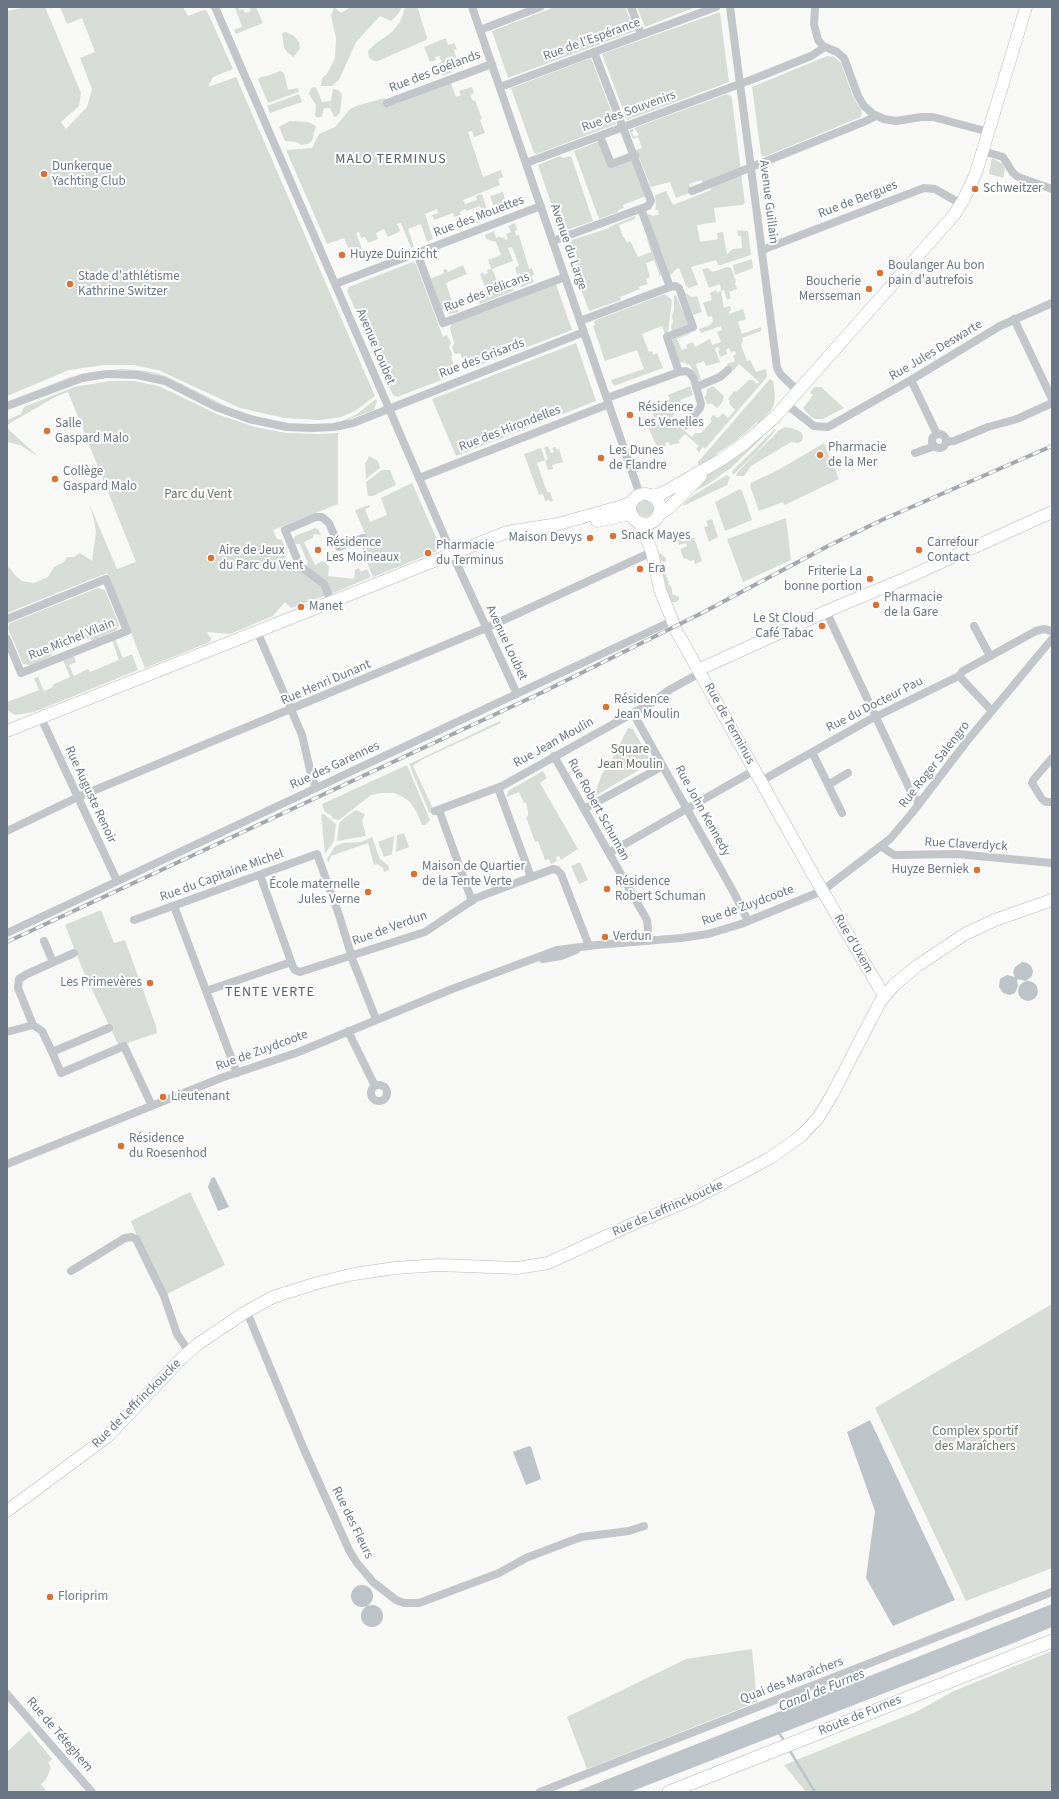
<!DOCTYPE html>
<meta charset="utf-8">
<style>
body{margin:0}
#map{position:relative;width:1059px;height:1799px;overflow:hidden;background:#f8f8f6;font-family:"Source Sans 3",sans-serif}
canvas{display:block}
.frame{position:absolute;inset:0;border:8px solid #6a7585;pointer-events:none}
</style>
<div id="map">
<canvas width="1059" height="1799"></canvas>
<div class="frame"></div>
</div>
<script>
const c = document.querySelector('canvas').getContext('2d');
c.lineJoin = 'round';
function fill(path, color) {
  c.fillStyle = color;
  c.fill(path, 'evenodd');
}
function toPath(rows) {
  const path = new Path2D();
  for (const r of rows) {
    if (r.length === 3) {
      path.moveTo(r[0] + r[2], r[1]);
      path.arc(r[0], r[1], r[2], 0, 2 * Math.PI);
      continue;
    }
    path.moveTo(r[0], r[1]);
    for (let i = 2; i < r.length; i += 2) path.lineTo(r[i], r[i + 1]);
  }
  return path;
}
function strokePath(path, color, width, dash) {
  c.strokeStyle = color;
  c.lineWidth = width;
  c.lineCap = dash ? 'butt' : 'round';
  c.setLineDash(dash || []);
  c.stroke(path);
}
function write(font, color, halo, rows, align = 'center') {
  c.font = font + ' "Source Sans 3",sans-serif';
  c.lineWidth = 4;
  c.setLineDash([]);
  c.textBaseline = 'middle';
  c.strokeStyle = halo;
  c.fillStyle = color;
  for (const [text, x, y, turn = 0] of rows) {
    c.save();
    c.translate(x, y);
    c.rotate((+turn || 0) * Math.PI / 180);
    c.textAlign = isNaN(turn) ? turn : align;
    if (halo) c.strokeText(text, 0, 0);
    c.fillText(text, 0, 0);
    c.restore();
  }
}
const green = toPath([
 [26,7,45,7,81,93,79,106,61,122,66,129,87,107,92,89,80,58,95,52,82,18,67,24,60,7,183,7,188,16,204,10,207,11,233,69,213,77,208,87,236,77,375,396,355,411,341,417,320,420,284,418,240,408,158,370,133,365,104,365,69,370,7,396,7,11],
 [235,7,238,7,239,10,243,9,245,13,251,11,249,7,256,7,263,23,236,34,234,30,242,27],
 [334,7,341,13,351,7,402,7,398,14,391,21,380,16,356,42,339,80,332,86,321,86,322,78,327,74,335,58,336,38,331,16],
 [405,7,417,7,418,9,427,38,426,40,378,61,374,61,369,58,368,51,375,44,392,32,400,22],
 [555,7,625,7,635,31,508,78,492,31],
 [637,7,696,7,645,27],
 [720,12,729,82,627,120,602,54],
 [286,32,294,36,299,42,300,49,293,57,286,51,284,47,282,33],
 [446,38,448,45,454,43,457,49,454,50,457,60,453,64,452,72,442,76,437,64,442,62,439,56,435,57,436,60,430,62,424,47],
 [827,56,834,57,841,63,853,97,862,111,861,117,766,156,762,156,761,154,752,87],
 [591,58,616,124,537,154,534,153,511,88],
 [280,71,284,73,288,90,298,88,299,92,268,103,258,79,260,77,267,76],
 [451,83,456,97,461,95,459,91,472,87,474,93,470,95,473,101,475,100,482,119,480,120,485,133,474,137,472,131,468,132,483,177,501,170,503,177,498,179,500,185,463,200,465,204,477,200,476,196,482,194,490,218,485,220,480,206,466,211,466,209,463,210,460,212,461,215,454,217,453,213,434,220,432,215,438,213,437,209,425,214,433,239,427,242,421,224,408,229,414,247,411,248,401,223,397,224,400,230,399,232,388,237,384,229,376,233,378,239,368,243,365,237,361,238,359,232,356,233,363,252,352,256,344,238,327,244,286,150,312,148,319,134,335,127,350,109,359,105,385,98,388,107],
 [315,87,317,89,322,102,331,101,333,89,338,90,342,94,340,113,337,116,334,117,330,108,324,108,322,116,318,118,315,116,316,105,309,94,311,88],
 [299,94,302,102,270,113,267,106],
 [727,94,731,96,732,99,741,171,703,183,701,180,689,184,691,190,689,193,676,198,670,182,651,187,636,150,642,148,638,137,633,139,629,130,633,129,634,131,632,132,634,137,639,135,634,128],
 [290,121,308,122,316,126,312,141,308,144,301,145,297,142,285,141,279,127],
 [600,141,608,163,631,159,646,196,623,205,624,208,618,210,618,212,599,219,574,151],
 [560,156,563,158,571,156,593,221,561,232,538,165],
 [992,158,1003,164,1005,169,1003,178,989,174],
 [741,174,745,203,742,205,714,208,716,222,697,225,700,242,718,239,717,233,723,232,727,254,733,249,742,248,741,236,738,236,737,230,748,231,751,255,721,265,718,265,716,260,691,267,698,285,689,288,686,286,679,268,675,270,673,273,669,276,647,215,649,214,653,216,659,214,658,210,655,210,656,205,655,195,666,191,673,205,711,190,711,187],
 [503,192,508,211,497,215,490,196],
 [635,216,635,219,619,225,623,237,624,237,627,243,630,241,638,257,651,252,647,239,648,239,661,275,660,276,654,260,646,263,650,277,646,279,648,284,639,287,640,289,620,297,621,300,589,311,567,251,567,244,572,242,572,240,609,228,609,227],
 [515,223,517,230,515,231,516,236,519,235,529,269,532,268,534,275,531,276,534,282,522,287,519,280,522,279,520,273,517,274,515,268,519,265,512,247,508,248,513,261,492,269,501,290,507,289,508,287,513,285,513,291,480,304,476,293,486,290,480,274,483,272,484,275,488,273,487,270,491,269,488,260,501,255,496,242,486,239,485,235,494,231,496,238,500,236,501,238,504,237,505,240,508,239,506,234,511,232,508,226],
 [752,259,753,268,735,275,733,265],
 [412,262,416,264,443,337,447,335,451,343,449,347,453,356,451,356,456,370,451,372,452,376,397,397,393,395,347,291,349,287],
 [463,265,467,274,446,283,454,308,457,307,459,312,449,314,442,309,431,279,444,273,443,270,446,269,448,272],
 [728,267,731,268,736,282,735,283,737,289,729,292,731,298,727,300,724,290,721,291,724,308,730,306,731,310,729,312,729,314,743,309,746,319,738,322,742,334,761,327,761,331,742,338,743,341,741,345,747,361,750,360,756,372,766,369,767,377,705,449,703,447,699,452,696,449,699,446,685,434,678,441,680,443,670,445,668,442,665,443,666,446,658,449,648,427,662,423,661,420,655,421,650,406,653,405,654,408,667,404,666,401,670,399,668,395,690,386,693,395,680,400,684,409,674,413,672,420,692,437,695,433,701,433,712,421,710,419,713,415,718,418,723,413,728,418,735,410,729,403,730,401,728,399,734,391,736,392,749,380,753,380,757,384,759,382,739,364,733,371,729,368,727,364,735,361,733,356,736,354,735,351,731,352,729,348,726,349,727,354,720,357,718,350,720,350,718,347,715,349,720,362,706,366,704,361,696,364,701,380,699,380,689,364,687,365,684,362,679,363,671,340,690,333,690,334,677,339,682,350,687,348,686,345,693,342,695,347,710,339,712,345,721,342,717,332,722,330,721,326,701,333,699,329,710,325,713,321,712,316,708,317,703,303,712,300,710,293,716,290,717,293,721,291,720,284,709,288,702,269,708,268,712,272],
 [556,284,572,330,472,368,471,364,465,366,460,353,455,354,452,348,454,343,450,328,452,322],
 [685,292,691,297,697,296,702,312,693,315],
 [665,294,672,300,668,333,665,334,662,326,642,334,649,352,652,351,653,355,657,353,663,368,614,386,611,380,644,369,637,350,605,361,593,326,595,325,594,321],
 [676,295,689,325,672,332,671,326,673,322,672,316,674,310,674,296],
 [576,343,596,401,456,456,432,399],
 [121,369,139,370,156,373,168,377,230,408,258,417,286,422,321,424,342,421,357,414,376,399,377,401,374,410,344,421,321,424,285,422,249,415,228,408,155,374,121,370,81,374,7,402,70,377,91,372],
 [770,379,773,381,775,396,774,405,771,410,759,423,757,422,737,440,716,454,716,456,698,465,698,462],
 [109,381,134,381,159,386,219,415,255,427,286,433,319,434,338,433,338,504,273,530,277,539,282,540,285,548,283,550,291,571,298,568,317,581,327,595,291,608,285,602,273,616,230,634,208,632,207,633,211,638,210,642,145,668,107,573,7,613,7,567,10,568,14,574,22,581,34,583,48,577,54,567,64,562,67,557,74,557,80,553,92,561,96,532,94,520,89,503,117,569,136,562,68,392,55,397,7,425,7,420,21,414,24,407,74,387],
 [713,386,724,396,722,403,717,408,711,403,708,405,704,397,706,396,707,389],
 [814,387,821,387,844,408,823,419,816,419,811,417,803,408,813,395,810,393],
 [785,427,792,428,801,432,803,436,802,441,798,443,791,442,751,466,744,476,736,476,737,473,778,431],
 [7,428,39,457,20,445,7,442],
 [775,429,776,430,756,453,733,475,732,471],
 [761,434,763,437,732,467,707,485,689,494,692,488,708,473],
 [824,443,839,479,787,504,784,505,783,502,759,511,750,486,751,483,780,469],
 [548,446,551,453,554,452,552,448,556,447,557,450,559,449,563,462,552,465,553,469,548,470,545,461,548,459,544,448],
 [541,448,545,460,537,463,547,492,550,492,553,501,550,502,549,500,545,501,543,494,539,495,524,454],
 [369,456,378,461,380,468,366,479,365,464],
 [382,470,390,470,396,485,373,496,368,496,366,482],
 [727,475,730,477,727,485,683,506,684,503,692,496],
 [412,483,441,548,440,550,373,577,362,550,363,550,361,545,368,541,355,510,369,505,370,507,365,509,370,522,387,515,381,498],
 [740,489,742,491,752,520,725,531,715,502],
 [645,508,9],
 [786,518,791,560,743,582,727,539],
 [712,519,718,537,709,542,704,527,708,526,706,521],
 [315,528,318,529,321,535,314,534,313,538,304,542,315,565,323,561,329,566,328,576,354,579,355,570,359,568,361,572,367,569,371,577,331,594,303,567,308,564,300,544,295,544,293,539,295,536],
 [684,531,687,539,694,537,702,561,695,564,694,560,690,561,686,558,684,559,680,549,687,546,686,543,679,545,675,534],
 [659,554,661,554,666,558,666,562,662,561,661,563,664,567,663,570,666,571,665,573,667,574,666,577,668,578,667,580,669,581,668,583,672,588,672,594,679,597,679,600,676,602,671,602,668,595,662,572],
 [98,588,105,590,119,625,117,630,92,641,90,638,51,653,52,656,30,665,23,664,8,628,10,623],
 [115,639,123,658,132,654,138,670,34,712,15,715,7,710,7,702,39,690,34,678,38,677,44,691,53,687,52,685,70,677,63,660,74,656,76,662,69,665,74,676,88,669,90,672,119,660,112,640],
 [500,721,501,723,423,759,413,766,436,815,432,814,429,812,409,764],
 [628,728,633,729,651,761,649,764,590,799,595,793,602,774,609,765],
 [407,765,430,820,425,825,422,825,417,813,410,802,403,797,394,793,380,793,371,795,339,820,333,819,330,814,328,814,324,811,322,804],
 [543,771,547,778,540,783,578,849,561,860,559,856,556,857,557,861,551,864,549,859,545,860,538,841,535,842,526,817,528,816,528,812,526,802,524,803,519,792,507,797,508,791],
 [356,810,365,814,362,821,366,836,337,841,339,823,347,816],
 [321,814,324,814,336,824,334,841,325,854],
 [404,833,409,847,396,852,397,835],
 [394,836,392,854,384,857,378,842],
 [372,837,380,859,389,866,389,870,384,872,383,868,377,864,374,865,368,843,331,856,328,863,327,859,335,846,344,843,361,842],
 [580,862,588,880,579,884,571,866],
 [101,910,114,943,125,940,156,1026,157,1033,119,1046,84,973,65,925],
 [190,1192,225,1265,161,1297,131,1221],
 [1052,1304,1052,1568,966,1601,875,1408],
 [752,1649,757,1702,587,1769,567,1717,686,1659],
 [1052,1651,1052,1792,806,1792,784,1765,918,1711,954,1691],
 [29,1731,52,1759,48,1763,51,1767,46,1780,41,1784,47,1792,7,1792,7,1752]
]);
const water = toPath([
 [1022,962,1027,963,1031,966,1033,971,1032,976,1026,981,1017,979,1018,986,1015,993,1009,995,1003,993,999,987,1000,979,1007,975,1015,977,1013,972,1015,967],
 [1028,991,10],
 [213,1177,215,1178,229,1207,218,1211,208,1187,211,1179],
 [870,1420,955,1600,893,1626,866,1578,875,1511,847,1432],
 [529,1446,531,1447,541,1479,526,1485,513,1452],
 [362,1596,11],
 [1052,1604,1052,1627,1016,1642,630,1792,575,1792],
 [372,1616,11]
]);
const stream = toPath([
 [778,1731,783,1739],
 [790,1751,815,1792]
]);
const street = toPath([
 [215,7,449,547,517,694],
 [472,7,640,495],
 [631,7,641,34],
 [730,7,777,368,781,375,798,391],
 [815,7,814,24,818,40,823,46,837,52,844,58,858,96,864,106,873,114,884,119,896,121,921,117,933,117,989,132],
 [480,30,540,7],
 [500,87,716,7],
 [387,103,492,64],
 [600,136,611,164,635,155],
 [983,151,1003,157,1013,173,1018,177,1052,189],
 [526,163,756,78,811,56,825,47],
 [692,191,866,121,876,116],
 [553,241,648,206,651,201,594,52],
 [762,250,924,188,935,189,961,204],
 [417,253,443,323,565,277],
 [335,284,541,206],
 [670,287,675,286,679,288,693,327,667,337,679,372],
 [1014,319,1052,399],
 [580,321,670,287,641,209],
 [911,380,937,434],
 [696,387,720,377,728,370],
 [607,398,679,372,686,371,690,373,694,379,701,404,700,408,686,425],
 [786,404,814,426,828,427,911,380,1000,326,1052,303],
 [7,406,82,378,107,374,137,375,165,381,216,407,249,419,287,427,312,428,334,427,353,423,584,332],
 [939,441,7],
 [946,442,954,441,988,427,1017,419,1052,403],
 [915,453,935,446],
 [419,478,609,404],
 [333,606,324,584,300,566,285,530,316,517,322,517,329,523,339,547,363,538],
 [826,611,912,794,920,803],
 [7,619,106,579,127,631,21,673,7,639],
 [974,626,990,656],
 [257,631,302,735,311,774,316,788],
 [959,676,963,671,1036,631,1044,629,1052,631],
 [633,713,734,893,748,921],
 [41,718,117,881],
 [812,752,842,813],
 [554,756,647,920,649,941],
 [1052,758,1034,779,1032,783,1042,799,1046,802,1052,802],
 [761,781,869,720,959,676,992,711],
 [828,785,848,773],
 [498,788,531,877],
 [584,809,663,766],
 [439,810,472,901],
 [435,811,502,786,653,702,669,690,700,673],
 [7,831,78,797,486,628,652,552],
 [882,847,894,855,957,854,1052,863],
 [609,853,755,770],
 [260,875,293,967,295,970,300,972,425,932,476,898,553,869,557,870,561,874,589,946],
 [174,906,237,1073],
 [134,920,317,854,340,918,353,961,376,1019],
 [7,933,672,621],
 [44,941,53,962],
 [74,953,27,974,19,979,18,988,33,1025,42,1031,52,1052,109,1028],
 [543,959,561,956,576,950],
 [206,991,291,962],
 [348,1031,375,1086],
 [7,1032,33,1025],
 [52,1052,61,1073,124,1046,152,1106],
 [379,1093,8],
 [7,1164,221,1078,296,1053,452,989,557,950,597,945,681,938,708,934,741,924,822,891,890,839,912,813,967,741,1052,639],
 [71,1271,125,1238,131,1237,136,1239,164,1296,177,1334,189,1352],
 [247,1312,303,1447,349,1550,357,1563,373,1582,396,1600,404,1603,419,1603,499,1573,526,1558,581,1537,629,1531,644,1526],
 [7,1694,92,1792],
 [540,1792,1052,1592]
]);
const secondary = toPath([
 [645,509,15],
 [651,496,661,494,721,460,745,443,775,417,954,215,964,199,976,173,1026,7],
 [658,515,669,508,701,476],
 [597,521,626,515,633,516],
 [639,522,652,552,660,590,677,632,815,878,884,996],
 [698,670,834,608,904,579,1052,512],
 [7,731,507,532,558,524,619,507,632,502],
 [7,1511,107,1437,181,1359,198,1344,244,1313,273,1297,317,1283,354,1274,395,1268,439,1265,517,1268,548,1263,635,1223,693,1199,770,1158,801,1136,818,1118,832,1095,880,1002,894,985,917,966,965,934,995,920,1052,900]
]);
const primary = toPath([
 [669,1792,1052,1641]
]);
const rail = toPath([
 [7,942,543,692,700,614,828,546,884,519,1052,446]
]);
const markers = [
 [44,174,4,"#d87237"],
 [975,189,4,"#d87237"],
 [342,255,4,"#d87237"],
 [880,273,4,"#d87237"],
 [70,284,4,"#d87237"],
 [869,289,4,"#d87237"],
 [630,415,4,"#d87237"],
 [47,431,4,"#d87237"],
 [820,455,4,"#d87237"],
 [601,458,4,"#d87237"],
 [55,479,4,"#d87237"],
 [613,536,4,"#d87237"],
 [590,538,4,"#d87237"],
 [318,550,4,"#d87237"],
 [919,550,4,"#d87237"],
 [428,553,4,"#d87237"],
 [211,558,4,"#d87237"],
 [640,569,4,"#d87237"],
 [870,579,4,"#d87237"],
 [876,605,4,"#d87237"],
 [301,607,4,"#d87237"],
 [822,626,4,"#d87237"],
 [606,707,4,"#d87237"],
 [977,870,4,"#d87237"],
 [414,874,4,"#d87237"],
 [607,889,4,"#d87237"],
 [368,892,4,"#d87237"],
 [605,937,4,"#d87237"],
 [150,983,4,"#d87237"],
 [163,1097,4,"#d87237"],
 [121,1146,4,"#d87237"],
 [50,1597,4,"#d87237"]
];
const streetNames = [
 ["Rue de l'Espérance",592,40,-20],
 ["Rue des Goélands",435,72,-21],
 ["Rue des Souvenirs",629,112,-20],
 ["Rue de Bergues",858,200,-21],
 ["Avenue Guillain",768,202,83],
 ["Rue des Mouettes",479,217,-21],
 ["Avenue du Large",568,247,71],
 ["Rue des Pélicans",487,293,-21],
 ["Avenue Loubet",375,347,67],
 ["Rue Jules Deswarte",936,351,-31],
 ["Rue des Grisards",482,359,-21],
 ["Rue des Hirondelles",510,429,-21],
 ["Rue Michel Vilain",72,640,-22],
 ["Avenue Loubet",506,643,65],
 ["Rue Henri Dunant",326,683,-23],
 ["Rue du Docteur Pau",875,705,-27],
 ["Rue de Terminus",729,724,61],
 ["Rue Jean Moulin",554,743,-29],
 ["Rue Roger Salengro",935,765,-52],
 ["Rue des Garennes",335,766,-25],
 ["Rue Auguste Renoir",90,795,65],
 ["Rue Robert Schuman",598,810,61],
 ["Rue John Kennedy",702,811,61],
 ["Rue Claverdyck",966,845,3],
 ["Rue du Capitaine Michel",222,876,-20],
 ["Rue de Zuydcoote",748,906,-20],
 ["Rue de Verdun",390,929,-20],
 ["Rue d'Uxem",853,944,60],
 ["Rue de Zuydcoote",262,1051,-20],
 ["Rue de Leffrinckoucke",668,1209,-24],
 ["Rue de Leffrinckoucke",137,1404,-45],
 ["Rue des Fleurs",352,1523,64],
 ["Quai des Maraîchers",792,1681,-21],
 ["Route de Furnes",860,1716,-22],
 ["Rue de Téteghem",59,1735,49]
];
const poiNames = [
 ["Dunkerque",52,167],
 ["Yachting Club",52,182],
 ["Schweitzer",983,189],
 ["Huyze Duinzicht",350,255],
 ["Boulanger Au bon",888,266],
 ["pain d'autrefois",888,281],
 ["Stade d'athlétisme",78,277],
 ["Kathrine Switzer",78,292],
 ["Boucherie",861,282,"right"],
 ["Mersseman",861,297,"right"],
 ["Résidence",638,408],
 ["Les Venelles",638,423],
 ["Salle",55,424],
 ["Gaspard Malo",55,439],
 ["Pharmacie",828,448],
 ["de la Mer",828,463],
 ["Les Dunes",609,451],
 ["de Flandre",609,466],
 ["Collège",63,472],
 ["Gaspard Malo",63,487],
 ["Snack Mayes",621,536],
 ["Maison Devys",582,538,"right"],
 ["Résidence",326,543],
 ["Les Moineaux",326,558],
 ["Carrefour",927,543],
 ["Contact",927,558],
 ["Pharmacie",436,546],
 ["du Terminus",436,561],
 ["Aire de Jeux",219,551],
 ["du Parc du Vent",219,566],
 ["Era",648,569],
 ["Friterie La",862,572,"right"],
 ["bonne portion",862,587,"right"],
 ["Pharmacie",884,598],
 ["de la Gare",884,613],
 ["Manet",309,607],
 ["Le St Cloud",814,619,"right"],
 ["Café Tabac",814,634,"right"],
 ["Résidence",614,700],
 ["Jean Moulin",614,715],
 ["Maison de Quartier",422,867],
 ["de la Tente Verte",422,882],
 ["Huyze Berniek",969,870,"right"],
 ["Résidence",615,882],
 ["Robert Schuman",615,897],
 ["École maternelle",360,885,"right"],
 ["Jules Verne",360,900,"right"],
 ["Verdun",613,937],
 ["Les Primevères",142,983,"right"],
 ["Lieutenant",171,1097],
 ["Résidence",129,1139],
 ["du Roesenhod",129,1154],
 ["Floriprim",58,1597]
];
const parkNames = [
 ["Parc du Vent",198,495],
 ["Square",630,750],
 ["Jean Moulin",630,765],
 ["Complex sportif",975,1432],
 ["des Maraîchers",975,1447]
];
const neighbourhoodNames = [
 ["MALO TERMINUS",391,160],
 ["TENTE VERTE",270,993]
];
const waterNames = [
 ["Canal de Furnes",822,1691,-22]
];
fill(green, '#d7ddd6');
fill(water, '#bcc4ca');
strokePath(stream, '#bcc4ca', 2.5);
strokePath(secondary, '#b5b8be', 13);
strokePath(primary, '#b4b7bc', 14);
strokePath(street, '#c2c5c9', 8);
strokePath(secondary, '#fff', 12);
strokePath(primary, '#fff', 13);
strokePath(rail, '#a4a8ae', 4);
strokePath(rail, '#fff', 2.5, [8]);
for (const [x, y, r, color] of markers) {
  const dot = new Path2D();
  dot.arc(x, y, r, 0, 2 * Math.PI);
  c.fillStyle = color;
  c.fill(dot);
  strokePath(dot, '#fff', 1.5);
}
write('13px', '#6a7585', '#fff', streetNames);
write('13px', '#6a7585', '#fff', poiNames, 'left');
write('13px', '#657864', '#fff', parkNames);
c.letterSpacing = '1px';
write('14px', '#575f6b', '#fff', neighbourhoodNames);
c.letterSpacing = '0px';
write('italic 14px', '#667680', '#fff', waterNames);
</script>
